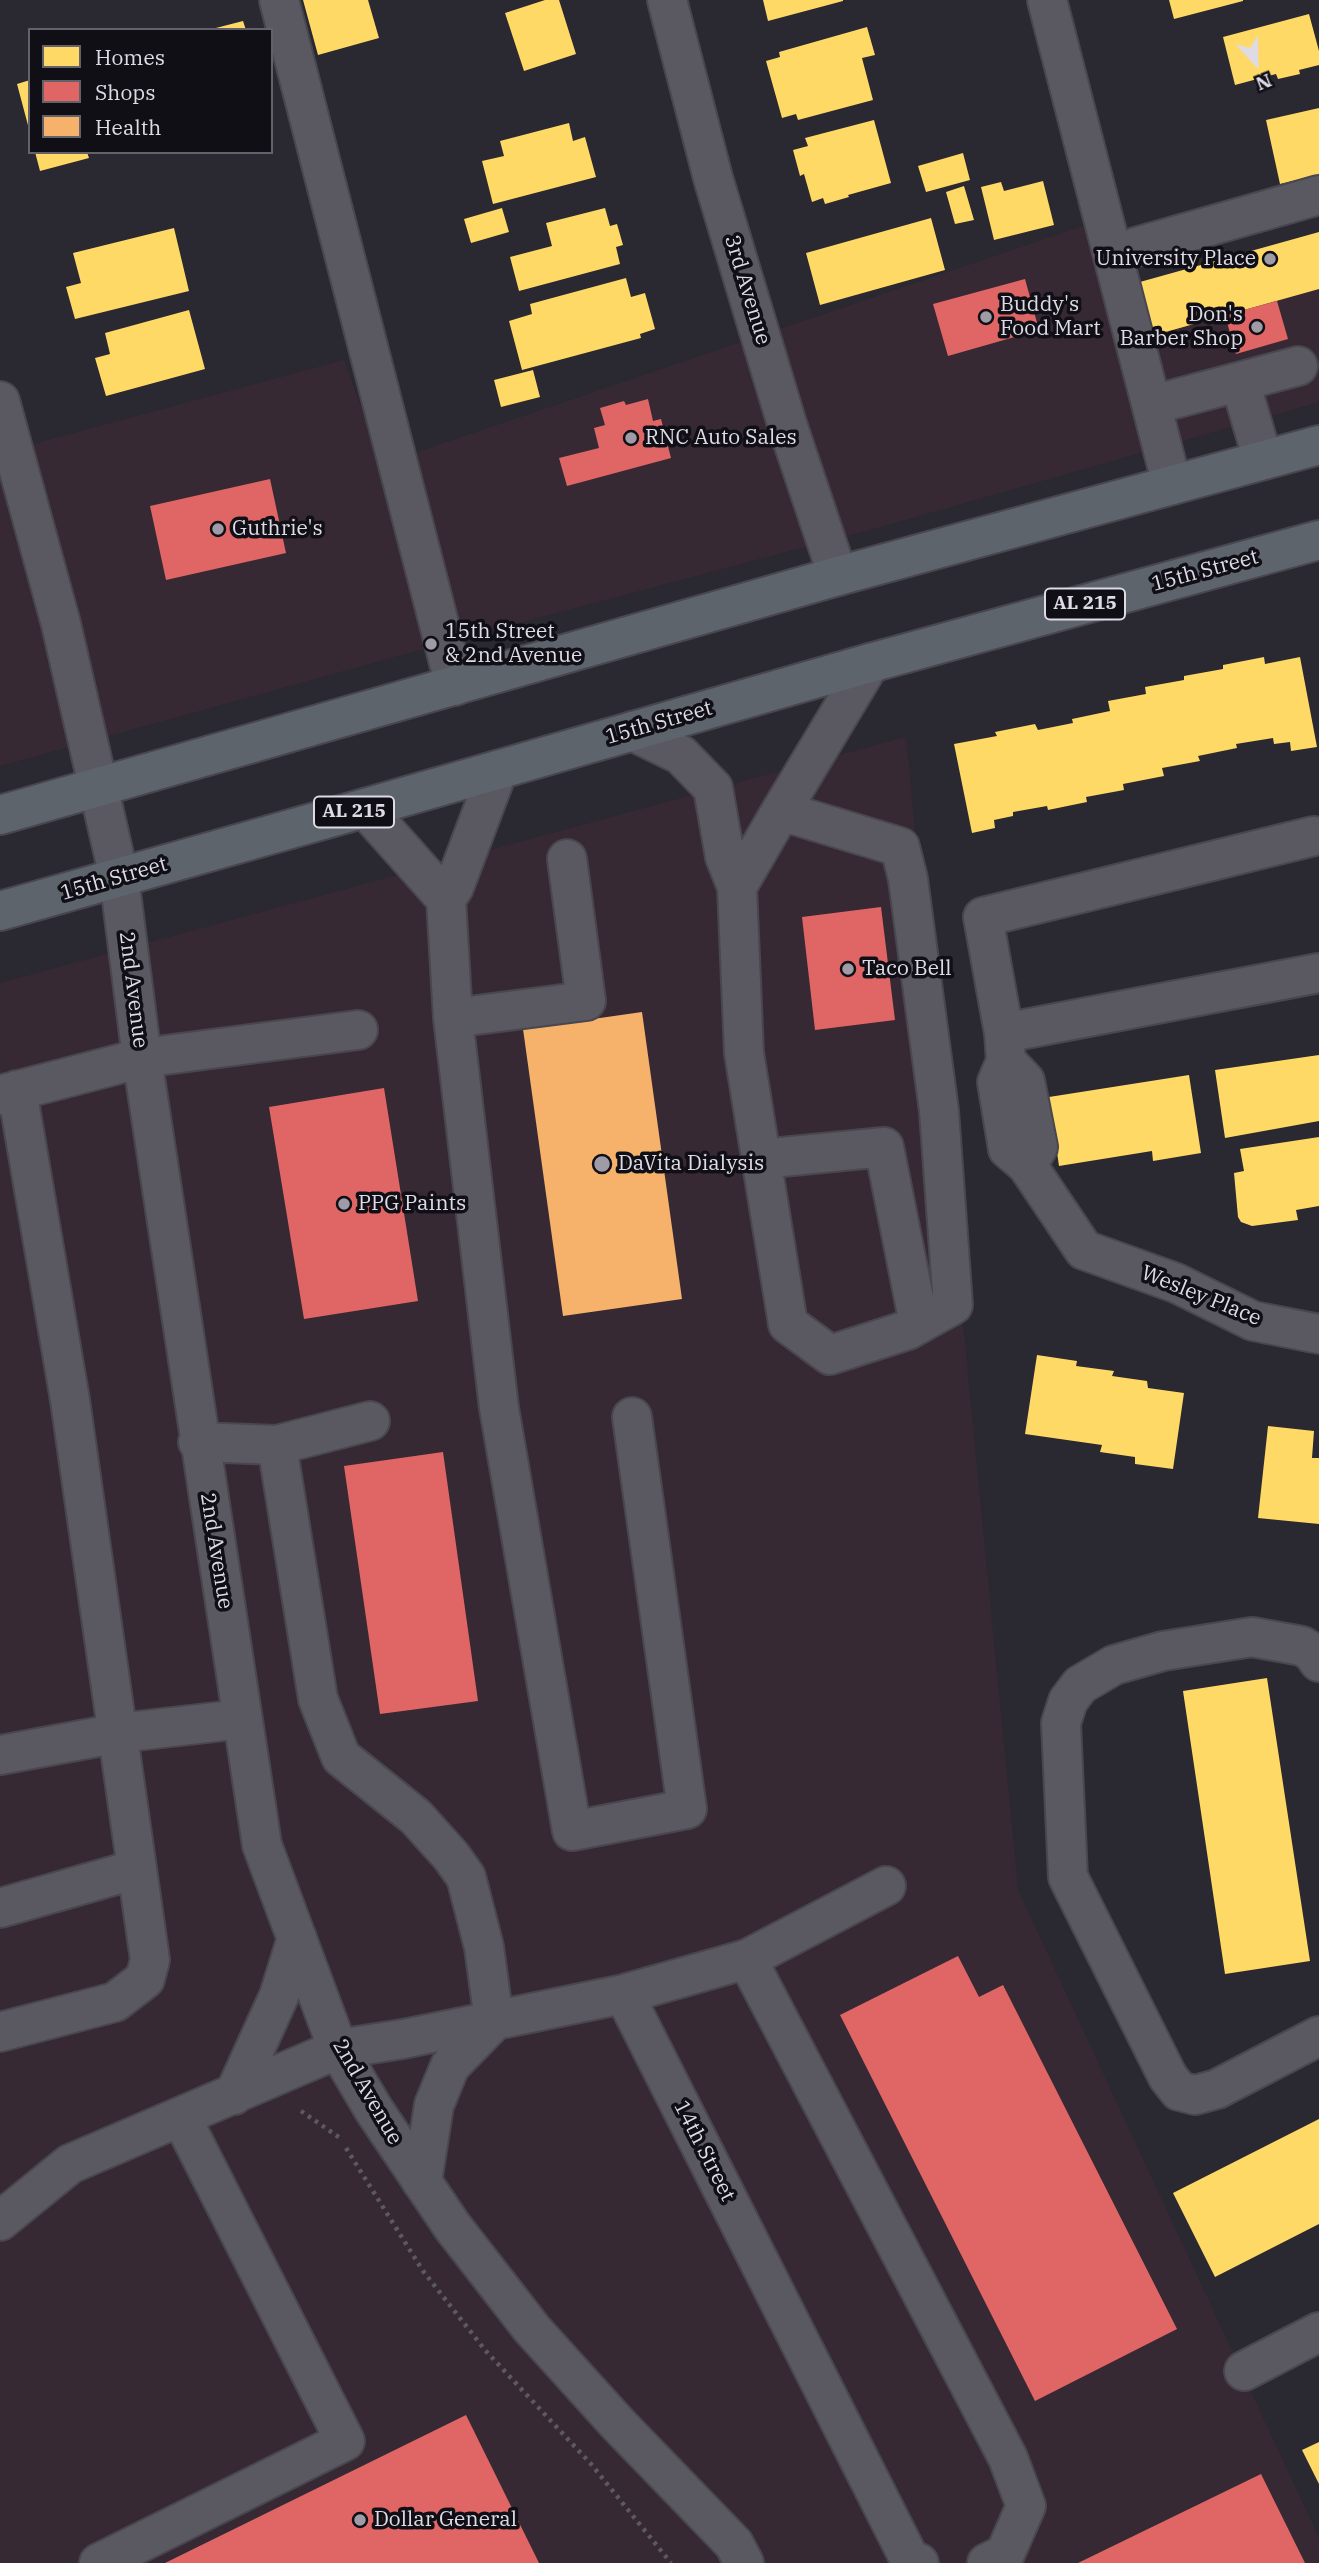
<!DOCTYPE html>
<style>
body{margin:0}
#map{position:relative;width:1319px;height:2563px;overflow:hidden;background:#2a2831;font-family:"IBM Plex Serif",serif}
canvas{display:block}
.legend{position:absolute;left:28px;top:28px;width:245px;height:126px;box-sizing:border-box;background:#110f16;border:2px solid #63616a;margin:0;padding:9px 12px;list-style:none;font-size:21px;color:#dedbe7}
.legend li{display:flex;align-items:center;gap:14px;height:35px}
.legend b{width:35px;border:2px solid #63616a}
.north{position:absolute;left:1221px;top:28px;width:70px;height:70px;-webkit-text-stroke:5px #110f16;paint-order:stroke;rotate:158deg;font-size:19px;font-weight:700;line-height:28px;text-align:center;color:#dedbe7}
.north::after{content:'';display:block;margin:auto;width:24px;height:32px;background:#dedbe7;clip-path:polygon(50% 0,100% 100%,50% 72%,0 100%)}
</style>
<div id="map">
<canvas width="1319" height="2563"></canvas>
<ul class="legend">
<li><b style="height:19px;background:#ffd966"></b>Homes</li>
<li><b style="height:19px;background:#e06666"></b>Shops</li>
<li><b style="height:19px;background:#f6b26b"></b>Health</li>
</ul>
<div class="north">N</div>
</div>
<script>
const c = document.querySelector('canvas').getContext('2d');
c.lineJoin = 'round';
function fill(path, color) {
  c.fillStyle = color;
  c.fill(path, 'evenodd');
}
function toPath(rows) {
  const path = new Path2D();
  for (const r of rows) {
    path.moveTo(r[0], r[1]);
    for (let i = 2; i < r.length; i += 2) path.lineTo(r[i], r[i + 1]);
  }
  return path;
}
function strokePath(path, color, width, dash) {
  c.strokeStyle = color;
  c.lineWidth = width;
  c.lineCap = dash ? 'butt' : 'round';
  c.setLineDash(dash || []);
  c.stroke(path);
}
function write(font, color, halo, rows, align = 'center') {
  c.font = font + ' "IBM Plex Serif",serif';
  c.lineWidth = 7;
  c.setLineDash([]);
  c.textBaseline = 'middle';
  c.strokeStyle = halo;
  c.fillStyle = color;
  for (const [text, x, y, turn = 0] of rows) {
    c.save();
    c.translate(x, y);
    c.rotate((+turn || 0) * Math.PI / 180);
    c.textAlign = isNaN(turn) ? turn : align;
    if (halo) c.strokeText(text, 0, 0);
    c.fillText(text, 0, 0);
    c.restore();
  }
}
const commercial = toPath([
 [1104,219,1133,331,1319,285,1319,402,884,526,503,627,0,766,0,453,344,360,382,464],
 [906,737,1018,1890,1319,2538,1319,2563,0,2563,0,983]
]);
const homes = toPath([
 [303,0,368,0,379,38,318,55],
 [545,0,559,0,576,54,524,71,505,13],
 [763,0,843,0,843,1,768,21],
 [1169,0,1243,0,1243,1,1174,19],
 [1309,14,1319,51,1319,65,1299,70,1300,74,1278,79,1276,74,1235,85,1223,37],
 [243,21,246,30,212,30,212,29],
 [867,27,875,55,862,58,873,100,798,120,796,114,782,118,766,61,780,57,779,52],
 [30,80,30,129,29,129,17,84],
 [1319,108,1319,175,1280,184,1266,120],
 [874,120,891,183,848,195,849,197,825,204,823,198,812,202,804,174,800,176,793,150,808,146,805,138],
 [569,123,573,141,585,137,596,177,493,204,482,161,504,156,500,141],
 [35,152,87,152,89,158,40,171],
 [963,153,970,180,926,192,918,166],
 [1043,181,1054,225,994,240,981,187,1001,182,1004,191],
 [964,186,974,220,955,224,946,192],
 [502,208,509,232,471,243,464,219],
 [605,208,610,226,617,224,623,245,616,247,620,264,519,291,510,257,552,246,546,223],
 [931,218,945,270,820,305,806,253],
 [174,228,189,291,75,319,66,287,81,283,73,253],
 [1319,232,1319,289,1137,340,1122,287],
 [626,278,631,297,645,293,655,329,640,334,641,338,522,370,509,321,532,314,530,304],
 [189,310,205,369,106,396,95,358,110,354,105,333],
 [533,370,540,397,501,407,494,380],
 [1264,657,1265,664,1300,657,1317,747,1291,751,1290,742,1274,744,1273,738,1236,744,1237,748,1198,756,1200,761,1162,768,1164,776,1123,784,1124,790,1086,797,1087,802,1048,810,1047,806,1013,812,1013,816,994,820,995,828,972,833,954,744,997,736,995,732,1035,724,1038,730,1073,723,1072,719,1110,711,1108,701,1146,694,1145,687,1184,680,1184,676,1223,669,1223,665],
 [1319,1055,1319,1121,1225,1138,1215,1070],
 [1189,1075,1201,1153,1153,1161,1152,1151,1059,1166,1049,1097],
 [1319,1137,1319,1206,1296,1210,1298,1220,1252,1226,1241,1222,1238,1217,1234,1173,1244,1171,1240,1149],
 [1037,1355,1077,1361,1076,1366,1114,1371,1112,1376,1147,1381,1148,1388,1184,1393,1173,1469,1135,1464,1135,1457,1100,1452,1102,1445,1025,1434],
 [1268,1426,1314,1431,1312,1458,1319,1458,1319,1524,1258,1518],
 [1267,1678,1310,1961,1225,1974,1183,1691],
 [1319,2119,1319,2224,1215,2277,1173,2193],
 [1319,2442,1319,2484,1302,2450]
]);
const shops = toPath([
 [1025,279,1039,330,948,356,933,304],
 [1277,301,1288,339,1236,354,1225,315],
 [648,399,653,421,661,419,671,458,567,486,559,458,599,448,594,428,605,425,600,408,624,401,626,405],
 [270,479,286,553,166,580,150,506],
 [881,907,895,1020,815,1030,802,917],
 [384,1088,418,1301,304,1319,269,1107],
 [443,1452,478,1701,380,1714,344,1466],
 [958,1956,979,1997,1003,1985,1177,2329,1035,2401,840,2015],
 [466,2415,539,2563,165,2563],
 [1261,2474,1305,2563,1078,2563]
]);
const health = toPath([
 [642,1012,682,1299,563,1316,523,1029]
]);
const path = toPath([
 [301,2111,340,2138],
 [346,2148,423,2271,485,2350,591,2464,671,2563]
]);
const minor = toPath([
 [279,0,455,686],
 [667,0,713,178,787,424,838,576],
 [1047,0,1172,485],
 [1136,247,1319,195],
 [1240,382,1263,460],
 [0,401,61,624,119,877,142,1058,262,1845,338,2049,374,2110,452,2226,532,2329,617,2423,734,2544,744,2563],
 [1152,405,1298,366],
 [632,731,681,755,713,788,725,857,737,887],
 [498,770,454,887,446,899,453,1018,499,1408,572,1831,687,1809,632,1417],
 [365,808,446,899],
 [781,811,900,847,908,879,939,1111,953,1305,908,1330,830,1355,788,1324,744,1053,737,887,781,811,870,663],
 [453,1018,586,1001,567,859],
 [1004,1033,1319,973],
 [1006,1061,1004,1033,983,917,1314,836],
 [0,1095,142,1058,358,1030],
 [761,1159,884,1147,919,1324],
 [1027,1165,1038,1147,1025,1081,1006,1061,997,1082,1008,1149,1027,1165,1084,1250,1176,1283,1253,1321,1319,1334],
 [198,1442,277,1445,370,1421],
 [277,1445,318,1699,341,1757,416,1817,451,1856,466,1877,484,1947,494,2021,450,2066,434,2105,422,2182],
 [1319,1662,1312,1652,1302,1646,1252,1637,1163,1651,1114,1665,1080,1685,1068,1701,1061,1723,1068,1877,1168,2077,1179,2091,1195,2095,1217,2089,1319,2036],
 [0,1755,119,1733,242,1719],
 [0,1908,137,1869],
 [747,1959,1008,2458,1026,2506,1005,2554,987,2563],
 [624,1994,910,2560,919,2563],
 [0,2032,115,2002,145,1979,150,1960,70,1400,17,1090],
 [234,2095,279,1996,297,1938],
 [0,2221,70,2164,338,2049,403,2039,624,1994,747,1959,886,1886],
 [1244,2371,1319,2332],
 [99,2563,345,2441,181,2117]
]);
const major = toPath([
 [0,815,838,576,1319,445],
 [0,911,365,808,870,663,1319,540]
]);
const markers = [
 [1270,259,7,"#9f9ca7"],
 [986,317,7,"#9f9ca7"],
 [1257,327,7,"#9f9ca7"],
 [631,438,7,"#9f9ca7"],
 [218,529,7,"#9f9ca7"],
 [431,644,7,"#9f9ca7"],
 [848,969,7,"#9f9ca7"],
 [602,1164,9,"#9f9ca7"],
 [344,1204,7,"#9f9ca7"],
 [360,2520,7,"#9f9ca7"]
];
const shields = [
 [1085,604,80],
 [354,812,80]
];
const shieldNames = [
 ["AL 215",1085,604],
 ["AL 215",354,812]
];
const poiNames = [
 ["University Place",1256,259,"right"],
 ["Buddy's",1000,305],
 ["Food Mart",1000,329],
 ["Don's",1243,315,"right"],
 ["Barber Shop",1243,339,"right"],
 ["RNC Auto Sales",645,438],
 ["Guthrie's",232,529],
 ["15th Street",445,632],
 ["& 2nd Avenue",445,656],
 ["Taco Bell",862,969],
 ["DaVita Dialysis",618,1164],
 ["PPG Paints",358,1204],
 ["Dollar General",374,2520]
];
const streetNames = [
 ["3rd Avenue",747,290,73],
 ["15th Street",1205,571,-15],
 ["15th Street",659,723,-16],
 ["15th Street",114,879,-16],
 ["2nd Avenue",133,990,83],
 ["Wesley Place",1201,1296,22],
 ["2nd Avenue",216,1551,81],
 ["2nd Avenue",367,2092,60],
 ["14th Street",704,2151,63]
];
fill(commercial, '#372933');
fill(homes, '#ffd966');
fill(shops, '#e06666');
fill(health, '#f6b26b');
strokePath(minor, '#48464e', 42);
strokePath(major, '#48464e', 42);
strokePath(path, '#5c5a61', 4.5, [3.5, 5]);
strokePath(minor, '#5a5860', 38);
strokePath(major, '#5d646c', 38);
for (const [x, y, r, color] of markers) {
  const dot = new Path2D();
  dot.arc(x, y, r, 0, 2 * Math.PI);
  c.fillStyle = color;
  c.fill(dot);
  strokePath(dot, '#110f16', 2.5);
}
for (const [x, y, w] of shields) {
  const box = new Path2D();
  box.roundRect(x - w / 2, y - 15.5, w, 31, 5);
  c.fillStyle = '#110f16';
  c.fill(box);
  strokePath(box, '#dedbe7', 2);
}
write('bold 19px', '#dedbe7', null, shieldNames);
write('21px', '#dedbe7', '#110f16', poiNames, 'left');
write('21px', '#dedbe7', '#110f16', streetNames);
</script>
